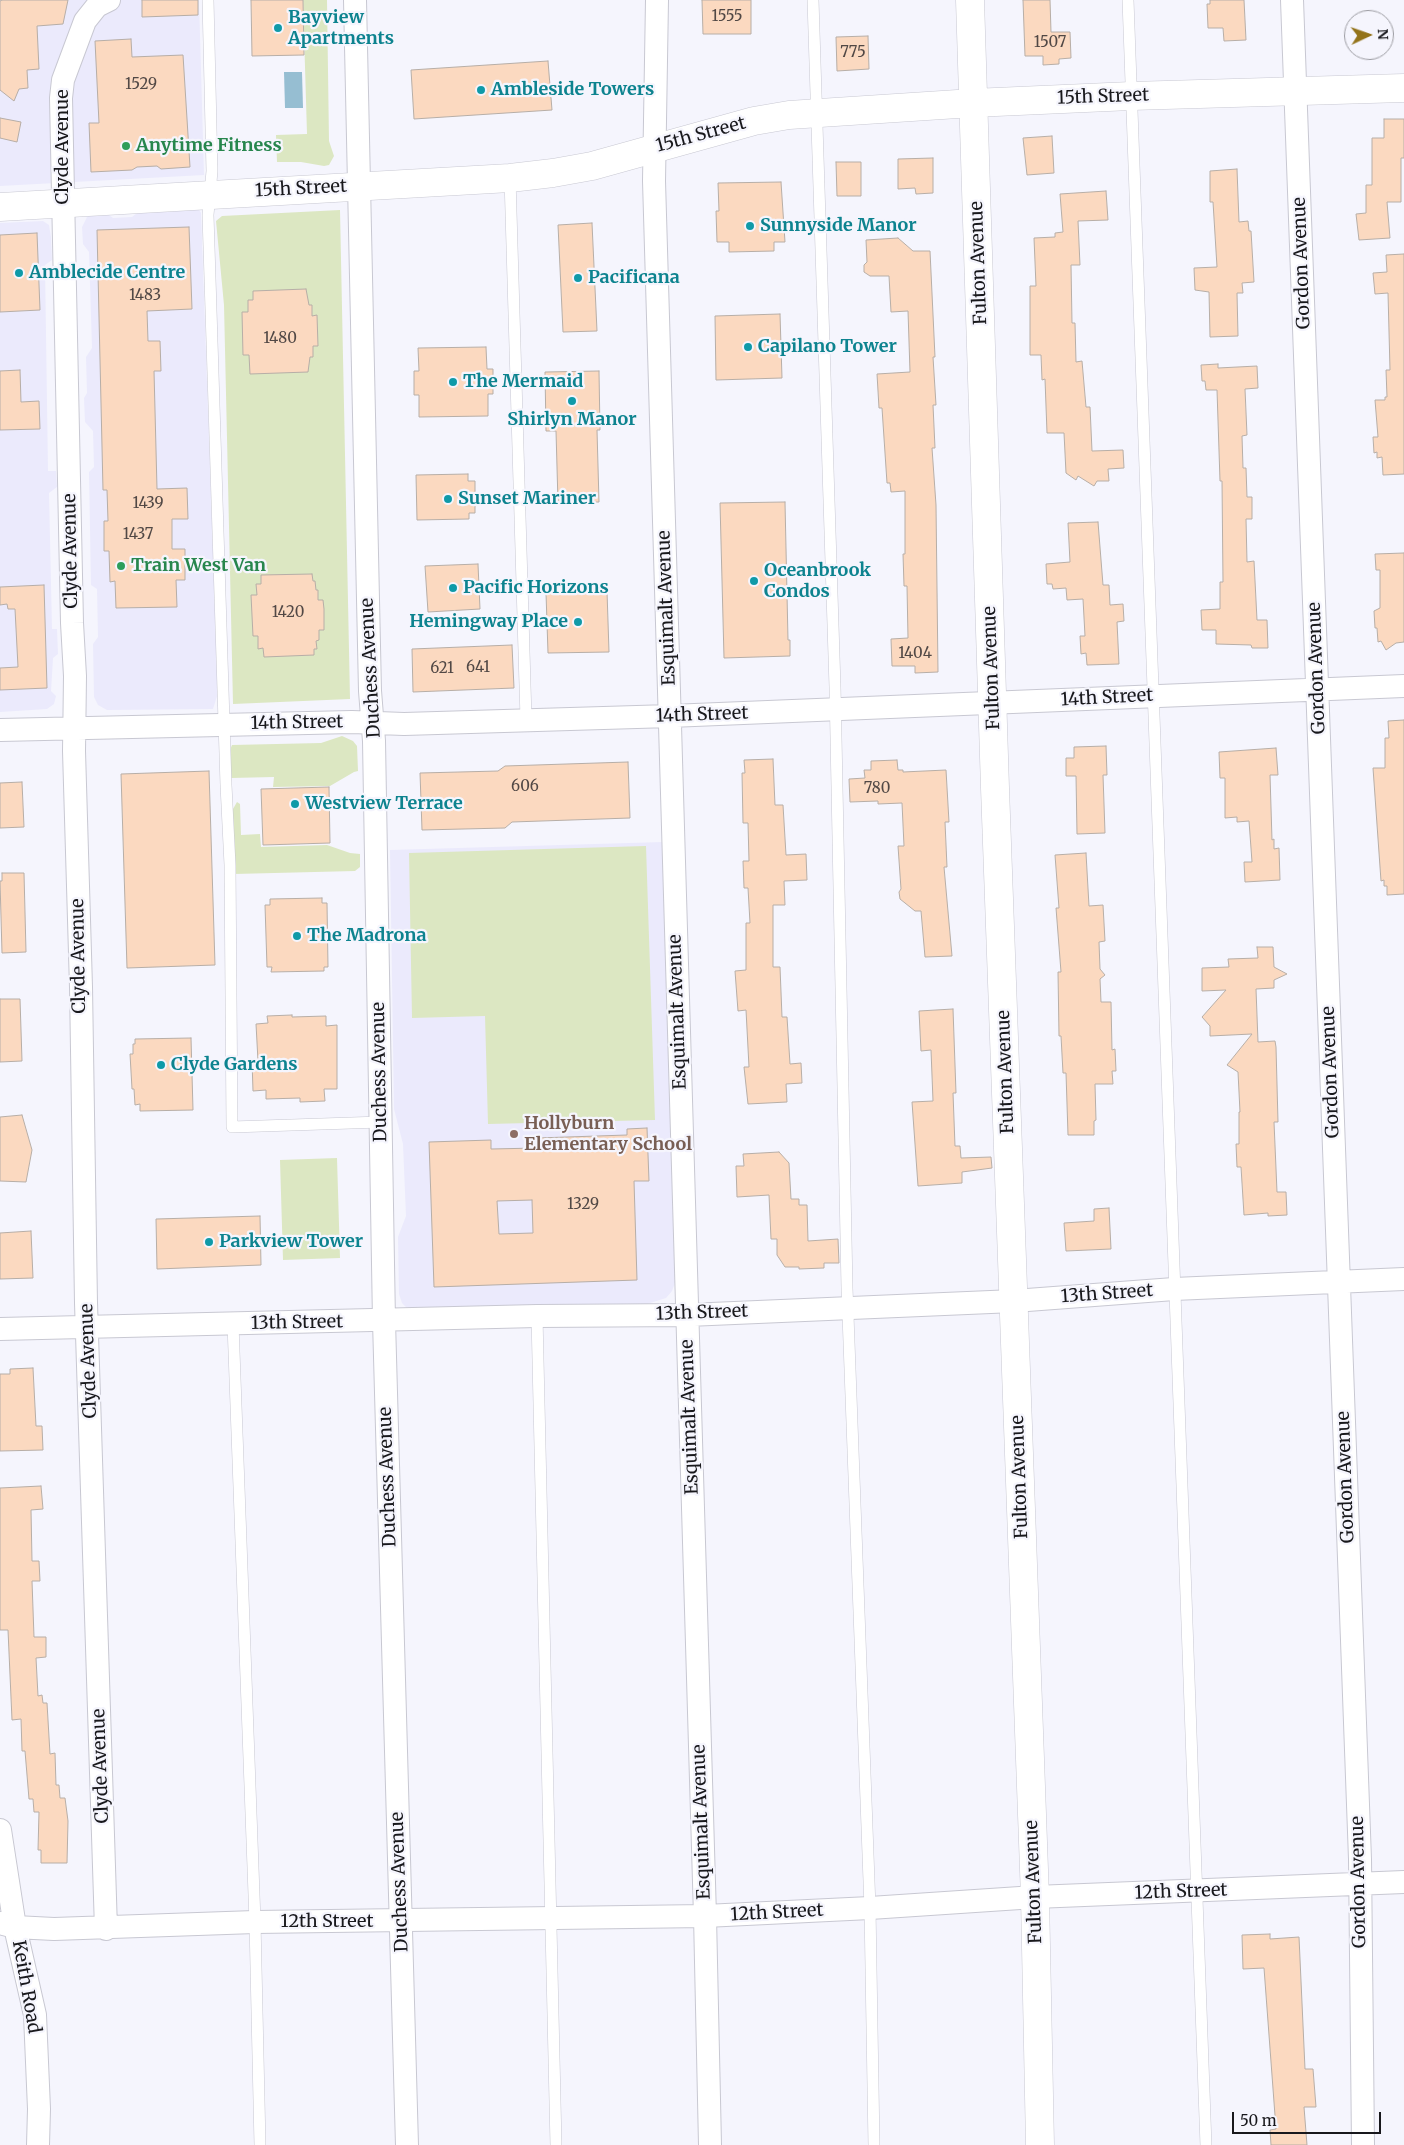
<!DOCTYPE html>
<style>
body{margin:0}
#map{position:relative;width:1404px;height:2145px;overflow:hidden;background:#f5f5fd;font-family:Merriweather,serif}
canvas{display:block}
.north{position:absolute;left:1344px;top:10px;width:50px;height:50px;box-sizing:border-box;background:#f5f5fd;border:1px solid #9d9da3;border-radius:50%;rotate:87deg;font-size:14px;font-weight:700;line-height:20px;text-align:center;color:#18181c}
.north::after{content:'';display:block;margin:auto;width:18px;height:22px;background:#93731a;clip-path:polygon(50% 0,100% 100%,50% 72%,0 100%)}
.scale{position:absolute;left:1232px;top:2112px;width:149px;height:22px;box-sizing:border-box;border:2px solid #18181c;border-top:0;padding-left:6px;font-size:15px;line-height:18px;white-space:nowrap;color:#18181c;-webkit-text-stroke:4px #f5f5fd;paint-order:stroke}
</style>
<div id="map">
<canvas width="1404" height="2145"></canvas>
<div class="north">N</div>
<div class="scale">50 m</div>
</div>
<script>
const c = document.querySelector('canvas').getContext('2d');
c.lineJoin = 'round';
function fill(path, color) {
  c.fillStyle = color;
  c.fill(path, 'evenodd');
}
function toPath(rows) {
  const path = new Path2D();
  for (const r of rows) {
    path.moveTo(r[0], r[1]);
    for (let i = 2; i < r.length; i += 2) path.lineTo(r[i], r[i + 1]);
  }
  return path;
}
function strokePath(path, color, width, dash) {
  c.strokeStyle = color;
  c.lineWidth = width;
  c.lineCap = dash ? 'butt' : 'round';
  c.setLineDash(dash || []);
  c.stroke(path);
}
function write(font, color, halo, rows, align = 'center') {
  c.font = font + ' Merriweather,serif';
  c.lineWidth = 4.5;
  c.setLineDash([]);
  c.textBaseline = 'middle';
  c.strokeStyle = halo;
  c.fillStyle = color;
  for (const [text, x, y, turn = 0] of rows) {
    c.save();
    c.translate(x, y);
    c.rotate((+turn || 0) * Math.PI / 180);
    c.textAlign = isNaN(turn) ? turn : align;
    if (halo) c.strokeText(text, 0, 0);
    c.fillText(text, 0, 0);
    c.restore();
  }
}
const built = toPath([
 [0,0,199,0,204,175,0,186],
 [197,206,201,213,218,693,213,709,107,710,98,705,94,697,93,644,98,637,97,589,91,585,89,472,94,467,93,431,85,422,84,398,87,393,86,357,92,348,89,252,83,244,82,227,87,217,92,213,105,212,113,218,132,217,141,210],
 [43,221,49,225,51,237,52,260,45,265,48,471,56,471,57,487,49,493,52,629,57,629,58,654,53,658,51,691,56,696,54,704,47,709,0,712,0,223],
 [663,842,675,1283,672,1291,666,1298,647,1304,407,1308,402,1303,399,1294,398,1237,406,1216,403,1144,394,1109,390,850]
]);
const green = toPath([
 [303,0,327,0,329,141,334,156,329,165,324,166,301,162,277,162,276,135,307,134],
 [340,210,350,699,233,704,224,305,216,221,222,216],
 [342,736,353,741,357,746,358,771,354,772,330,786,273,787,274,777,231,778,230,750,232,745,321,743],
 [237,802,240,804,241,835,260,834,261,847,327,845,350,853,360,854,360,867,355,871,234,874,232,872,233,809],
 [646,846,655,1120,488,1124,485,1016,412,1018,409,853],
 [337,1158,340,1258,283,1260,280,1160]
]);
const water = toPath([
 [284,72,302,72,303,108,285,108]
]);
const building = toPath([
 [2,0,68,0,63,24,37,26,39,69,27,70,28,88,19,89,14,101,0,90,0,1,2,0],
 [142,0,198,0,198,15,142,17,142,0],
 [251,0,303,0,304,55,252,56,251,0],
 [702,0,751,0,751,34,703,34,702,0],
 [1023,0,1050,0,1051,32,1070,32,1071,58,1059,59,1059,64,1043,65,1043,56,1025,56,1023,0],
 [1210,0,1244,0,1246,40,1224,41,1223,28,1208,28,1207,4,1210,4,1210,0],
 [868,36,869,69,837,71,836,37,868,36],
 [131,39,132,57,183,55,190,167,161,169,157,166,137,167,132,170,91,172,89,123,99,123,95,41,131,39],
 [548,61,552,110,414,119,411,70,548,61],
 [0,118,21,122,17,142,0,138,0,118],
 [1384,119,1404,119,1404,158,1401,158,1401,202,1387,202,1390,238,1359,240,1356,214,1366,213,1366,185,1372,185,1372,138,1384,138,1384,119],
 [1052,136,1054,173,1027,175,1023,138,1052,136],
 [933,158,933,193,916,194,915,188,898,189,898,159,933,158],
 [836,162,861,162,861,196,837,196,836,162],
 [1237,169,1239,222,1248,221,1249,231,1251,231,1254,282,1242,283,1243,293,1237,293,1238,336,1210,337,1209,292,1195,290,1194,268,1217,267,1213,202,1210,202,1210,171,1237,169],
 [781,182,785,242,774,242,774,251,729,252,729,242,717,242,716,211,719,211,718,183,781,182],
 [1106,191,1108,220,1078,221,1080,265,1071,265,1072,323,1075,323,1076,362,1082,361,1086,407,1090,407,1092,451,1123,450,1124,468,1108,469,1109,481,1097,481,1094,486,1078,476,1076,480,1066,473,1064,433,1047,433,1045,379,1042,380,1041,355,1030,355,1030,286,1036,286,1034,238,1055,237,1055,233,1063,232,1060,194,1106,191],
 [592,223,597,331,563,332,558,225,592,223],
 [189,227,192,309,147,311,148,341,160,341,161,371,154,371,157,489,187,488,188,519,172,519,172,549,185,549,185,580,176,580,177,607,116,608,115,581,110,582,109,551,104,551,104,521,108,521,107,490,103,490,97,230,189,227],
 [37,233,40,310,0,312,0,235,37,233],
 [898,238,913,251,930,251,935,357,933,357,936,405,933,405,935,448,932,448,936,505,938,672,915,673,915,666,892,666,891,639,908,638,907,586,904,586,903,554,905,554,905,491,891,492,890,483,887,483,882,408,879,408,877,374,910,372,908,311,891,312,889,276,870,276,864,272,864,265,867,262,866,240,898,238],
 [1404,254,1404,474,1383,475,1382,457,1377,458,1377,452,1374,453,1373,437,1378,437,1375,400,1385,400,1385,397,1387,397,1386,370,1390,370,1388,293,1375,294,1373,273,1387,272,1386,255,1404,254],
 [306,289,309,305,312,305,312,316,317,315,318,346,313,346,313,357,310,357,308,372,250,374,249,355,243,355,242,312,248,312,248,300,253,300,253,291,306,289],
 [780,314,782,378,716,380,715,316,780,314],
 [486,347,487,369,493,369,493,394,488,394,488,416,419,417,419,395,414,395,414,371,419,371,418,348,486,347],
 [1218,364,1218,368,1257,366,1258,388,1245,389,1247,435,1242,436,1243,468,1246,468,1247,497,1252,497,1252,519,1246,519,1247,562,1254,561,1257,620,1267,620,1268,648,1252,648,1251,645,1216,644,1216,630,1202,630,1201,610,1220,609,1220,582,1223,582,1222,481,1220,481,1217,390,1206,390,1205,381,1202,381,1201,365,1218,364],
 [20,370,21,402,39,401,40,429,0,430,0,371,20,370],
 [599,371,600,430,597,430,599,502,558,503,556,431,546,431,545,372,599,371],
 [468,474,468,481,475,481,475,513,469,513,469,519,417,520,416,475,468,474],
 [785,502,788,640,790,640,790,656,724,658,720,503,785,502],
 [1098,522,1103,585,1109,585,1110,605,1123,604,1124,621,1117,622,1119,664,1087,665,1086,653,1081,654,1080,636,1085,636,1083,599,1067,600,1066,588,1053,589,1052,584,1047,584,1046,564,1070,562,1068,523,1098,522],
 [1404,553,1404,642,1396,643,1386,650,1381,641,1378,642,1377,628,1375,628,1374,611,1380,608,1380,570,1376,570,1375,554,1404,553],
 [478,564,480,609,428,612,425,566,478,564],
 [312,574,313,581,315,581,316,590,318,590,318,600,323,600,324,609,324,630,319,630,319,640,316,641,317,649,314,649,314,655,264,657,263,648,258,649,258,636,253,636,251,595,257,595,256,584,261,584,261,575,312,574],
 [44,585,47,688,0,690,0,668,18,667,15,609,8,609,7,604,0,605,0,587,44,585],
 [607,591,609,652,548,653,546,593,607,591],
 [512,645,514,688,413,692,412,649,512,645],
 [1404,720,1404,894,1387,895,1387,886,1384,886,1384,880,1381,881,1373,768,1385,768,1385,738,1389,738,1388,721,1404,720],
 [1106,746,1107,775,1103,775,1105,833,1077,834,1076,776,1066,776,1066,758,1074,758,1074,747,1106,746],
 [1276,748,1278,775,1270,775,1272,840,1274,839,1274,849,1279,848,1280,880,1245,882,1244,862,1252,862,1249,821,1237,822,1237,817,1225,818,1225,778,1220,778,1219,752,1276,748],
 [773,759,775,805,783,805,786,855,806,854,807,880,784,881,785,905,773,905,773,967,780,967,782,1017,787,1017,790,1064,801,1063,802,1083,786,1084,787,1102,748,1104,744,1067,749,1067,746,1010,738,1011,735,971,746,970,746,923,750,923,748,888,744,888,743,861,749,861,748,823,743,823,742,773,745,773,744,760,773,759],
 [897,760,898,770,903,770,903,772,946,770,949,822,945,822,947,867,944,867,952,956,925,957,921,911,915,911,900,899,899,892,901,889,898,846,904,846,902,803,878,804,878,801,850,802,849,779,865,778,864,770,871,770,871,761,897,760],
 [628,762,630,818,512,822,505,828,422,830,420,773,498,771,505,766,628,762],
 [209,771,215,965,127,968,121,774,209,771],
 [22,782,24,827,0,828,0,783,22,782],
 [329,787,330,843,263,845,261,789,329,787],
 [1086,853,1089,906,1103,905,1105,941,1099,942,1100,969,1105,975,1100,979,1101,1002,1111,1002,1112,1050,1115,1049,1116,1071,1112,1071,1113,1084,1095,1084,1096,1120,1094,1121,1094,1135,1068,1135,1066,1073,1063,1073,1061,1036,1059,1036,1058,972,1061,972,1056,908,1059,908,1055,855,1086,853],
 [2,873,24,873,26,952,2,953,0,881,2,881,2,873],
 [322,898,322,903,327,903,328,967,324,967,324,971,271,972,272,967,267,967,265,905,270,905,270,899,322,898],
 [1257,947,1273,947,1274,967,1287,974,1274,980,1274,988,1256,989,1258,1042,1275,1041,1276,1047,1278,1122,1274,1122,1277,1192,1286,1192,1287,1215,1268,1216,1268,1213,1244,1215,1241,1167,1237,1167,1236,1144,1239,1144,1239,1112,1240,1112,1238,1072,1227,1065,1252,1034,1210,1036,1210,1026,1202,1017,1226,990,1202,991,1202,968,1229,967,1228,959,1258,958,1257,947],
 [0,999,20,999,22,1061,0,1062,0,999],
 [953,1009,956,1093,953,1093,955,1146,960,1146,961,1158,991,1157,992,1168,962,1172,962,1183,918,1186,912,1102,933,1101,931,1050,921,1051,919,1011,953,1009],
 [292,1015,292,1017,326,1016,326,1026,337,1025,337,1089,324,1089,325,1101,300,1102,300,1098,266,1099,266,1090,253,1091,252,1061,258,1061,256,1024,268,1023,267,1016,292,1015],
 [191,1038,193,1110,140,1111,140,1104,135,1105,134,1089,132,1089,130,1054,133,1054,133,1044,135,1044,135,1039,191,1038],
 [22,1115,32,1150,26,1182,0,1181,0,1117,22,1115],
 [647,1128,649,1181,634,1181,637,1280,434,1287,429,1142,491,1140,491,1149,537,1148,537,1138,627,1135,627,1129,647,1128],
 [532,1200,533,1233,499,1234,497,1201,532,1200],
 [779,1152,789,1163,791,1199,799,1199,799,1205,807,1205,808,1241,838,1239,839,1263,824,1263,824,1268,799,1269,799,1267,785,1267,777,1255,777,1239,771,1239,769,1195,737,1197,736,1166,744,1166,743,1154,779,1152],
 [1109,1208,1111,1249,1066,1251,1064,1223,1094,1221,1094,1209,1109,1208],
 [260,1216,261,1265,157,1269,156,1219,260,1216],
 [31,1231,33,1278,0,1279,0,1233,31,1231],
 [33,1368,36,1426,42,1426,43,1450,0,1451,0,1374,10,1374,10,1369,33,1368],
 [41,1486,43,1509,31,1510,32,1561,39,1561,40,1581,32,1581,34,1637,46,1637,46,1657,36,1658,38,1696,42,1695,43,1703,47,1703,50,1754,55,1753,56,1785,59,1785,60,1798,65,1798,68,1821,67,1863,41,1863,41,1850,38,1850,39,1812,34,1812,33,1799,29,1799,25,1751,22,1751,21,1719,12,1720,8,1630,0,1630,0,1488,41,1486],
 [1270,1934,1270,1939,1299,1937,1305,2069,1313,2069,1316,2107,1304,2107,1307,2145,1271,2145,1270,2130,1276,2129,1264,1968,1243,1969,1242,1935,1270,1934]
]);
const lane = toPath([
 [208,0,212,171,208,215,226,785,230,865,232,1127,381,1122],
 [813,0,835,687,847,1288,870,1908,874,2145],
 [1128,0,1206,2145],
 [510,178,526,719],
 [537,1316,556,2145],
 [233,1324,255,1922,260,2145]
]);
const street = toPath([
 [355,0,370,691,374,741,384,1321,407,2145],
 [657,0,654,181,705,1916,710,2145],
 [1292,0,1360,1859,1363,2145],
 [0,730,352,722,404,724,670,716,1404,686],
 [0,1329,537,1316,688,1315,1014,1301,1174,1289,1404,1279],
 [0,1830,15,1927,35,2015,39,2109,38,2145],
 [0,1923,15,1927,54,1929,255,1922,705,1916,870,1908,1035,1897,1404,1882],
 [106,1929,86,1303,81,987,74,751,75,676,72,623,61,98,63,80,85,21,97,6,109,0]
]);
const secondary = toPath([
 [970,0,995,788,1035,1897,1040,2145],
 [0,207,510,178,553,173,592,166,754,121,789,115,973,103,1131,96,1404,88]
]);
const markers = [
 [278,28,5,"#0f9aa8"],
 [481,90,5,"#0f9aa8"],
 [126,146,5,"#2e9e5b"],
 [750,226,5,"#0f9aa8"],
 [19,273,5,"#0f9aa8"],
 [578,278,5,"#0f9aa8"],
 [748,347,5,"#0f9aa8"],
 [453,382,5,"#0f9aa8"],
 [572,401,5,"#0f9aa8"],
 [448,499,5,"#0f9aa8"],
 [121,566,5,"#2e9e5b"],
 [754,581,5,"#0f9aa8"],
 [453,588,5,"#0f9aa8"],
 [578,622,5,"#0f9aa8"],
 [295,804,5,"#0f9aa8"],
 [297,936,5,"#0f9aa8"],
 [161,1065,5,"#0f9aa8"],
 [514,1134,5,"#8d6e63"],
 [209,1242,5,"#0f9aa8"]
];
const numberNames = [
 ["1555",727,17],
 ["1507",1050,43],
 ["775",853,53],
 ["1529",141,85],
 ["1483",145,296],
 ["1480",280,339],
 ["1439",148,504],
 ["1437",138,535],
 ["1420",288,613],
 ["1404",915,654],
 ["641",478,668],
 ["621",442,669],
 ["606",525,787],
 ["780",877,789],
 ["1329",583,1205]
];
const cultureNames = [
 ["Bayview",288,18],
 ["Apartments",288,39],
 ["Ambleside Towers",491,90],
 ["Sunnyside Manor",760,226],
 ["Amblecide Centre",29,273],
 ["Pacificana",588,278],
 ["Capilano Tower",758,347],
 ["The Mermaid",463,382],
 ["Shirlyn Manor",572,420,"center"],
 ["Sunset Mariner",458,499],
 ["Oceanbrook",764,571],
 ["Condos",764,592],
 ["Pacific Horizons",463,588],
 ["Hemingway Place",568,622,"right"],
 ["Westview Terrace",305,804],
 ["The Madrona",307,936],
 ["Clyde Gardens",171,1065],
 ["Parkview Tower",219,1242]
];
const streetNames = [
 ["15th Street",1103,97,-2],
 ["15th Street",701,135,-15],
 ["Clyde Avenue",63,147,-90],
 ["15th Street",301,189,-3],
 ["Fulton Avenue",979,263,-92],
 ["Gordon Avenue",1302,263,-92],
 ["Clyde Avenue",71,551,-91],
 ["Esquimalt Avenue",667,608,-92],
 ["Duchess Avenue",371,668,-93],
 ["Fulton Avenue",992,668,-92],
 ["Gordon Avenue",1317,668,-92],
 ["14th Street",1107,698,-3],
 ["14th Street",702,715,-2],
 ["14th Street",297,723,-1],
 ["Clyde Avenue",79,956,-91],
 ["Esquimalt Avenue",678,1012,-92],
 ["Duchess Avenue",380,1072,-91],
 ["Fulton Avenue",1006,1072,-92],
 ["Gordon Avenue",1331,1072,-92],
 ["13th Street",1107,1294,-4],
 ["13th Street",702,1313,-2],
 ["13th Street",297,1323,-1],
 ["Clyde Avenue",89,1361,-92],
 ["Esquimalt Avenue",690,1417,-92],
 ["Duchess Avenue",388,1477,-92],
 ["Fulton Avenue",1020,1477,-92],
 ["Gordon Avenue",1346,1477,-92],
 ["Clyde Avenue",101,1766,-92],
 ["Esquimalt Avenue",702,1822,-92],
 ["Duchess Avenue",400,1882,-92],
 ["Fulton Avenue",1034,1882,-92],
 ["Gordon Avenue",1359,1882,-91],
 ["12th Street",1181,1892,-2],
 ["12th Street",777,1913,-3],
 ["12th Street",327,1922],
 ["Keith Road",26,1987,80]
];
const leisureNames = [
 ["Anytime Fitness",136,146],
 ["Train West Van",131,566]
];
const educationNames = [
 ["Hollyburn",524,1124],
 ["Elementary School",524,1145]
];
fill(built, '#ebeafc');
fill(green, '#dce7c2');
fill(water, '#96bed2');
fill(building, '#fbd9c0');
strokePath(building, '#b7aea7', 1);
strokePath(lane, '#c8c8d2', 12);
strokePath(street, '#c8c8d2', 24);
strokePath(secondary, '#c8c8d2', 29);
strokePath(lane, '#fff', 11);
strokePath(street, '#fff', 22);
strokePath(secondary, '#fff', 28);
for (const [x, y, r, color] of markers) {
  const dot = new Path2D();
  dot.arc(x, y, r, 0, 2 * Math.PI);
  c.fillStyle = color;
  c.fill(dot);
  strokePath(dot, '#f5f5fd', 2);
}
write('15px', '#514845', null, numberNames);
write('bold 18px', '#0d838f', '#f5f5fd', cultureNames, 'left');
write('18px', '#18181c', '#f5f5fd', streetNames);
write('bold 18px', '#27864d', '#f5f5fd', leisureNames, 'left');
write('bold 18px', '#785e54', '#f5f5fd', educationNames, 'left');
</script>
